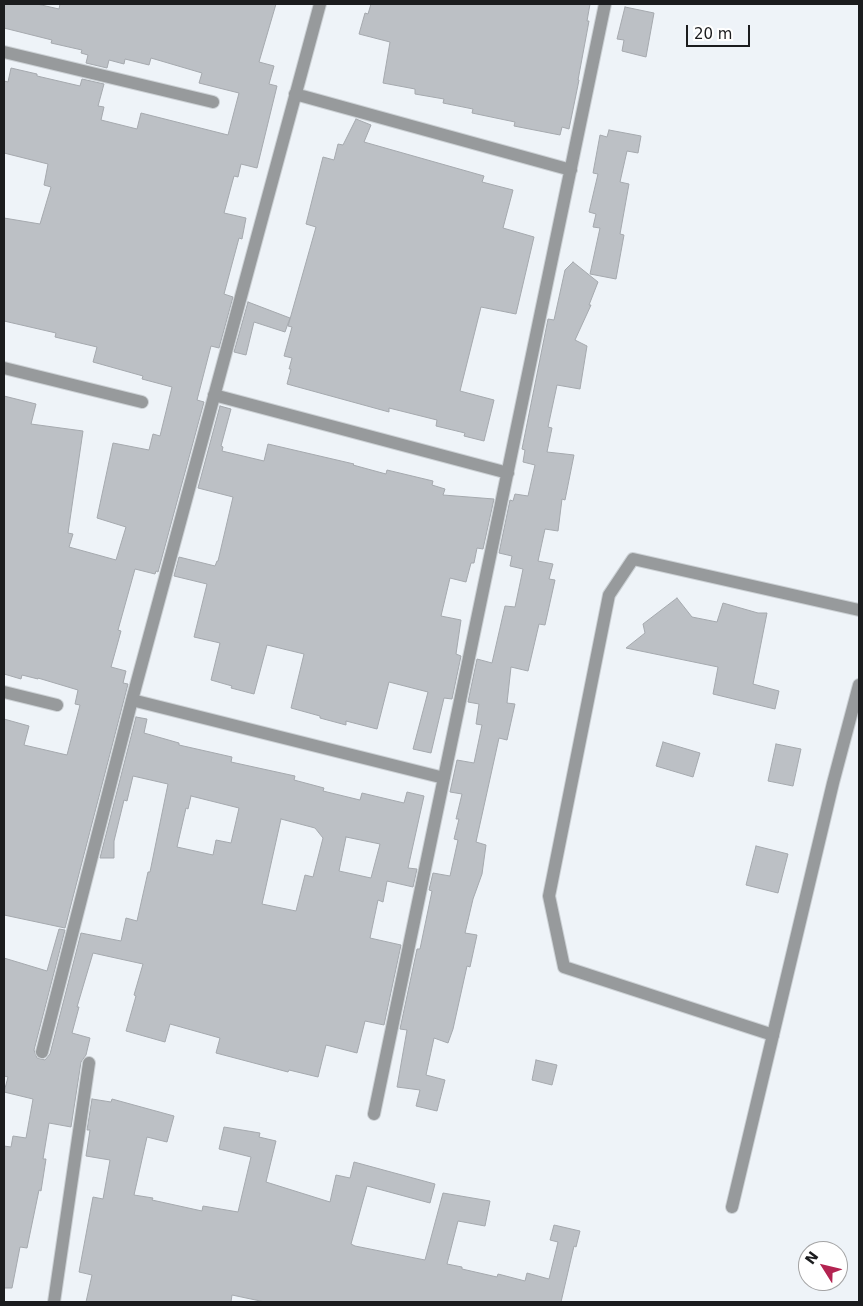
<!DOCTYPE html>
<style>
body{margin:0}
#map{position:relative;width:863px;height:1306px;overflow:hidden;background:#eef3f8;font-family:"DejaVu Sans",sans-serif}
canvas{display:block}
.frame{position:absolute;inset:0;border:5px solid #1b1c1e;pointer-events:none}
.north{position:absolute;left:798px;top:1241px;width:50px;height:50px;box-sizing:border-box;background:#fff;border:1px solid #a4a4a5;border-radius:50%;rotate:306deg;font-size:14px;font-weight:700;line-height:20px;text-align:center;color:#1b1c1e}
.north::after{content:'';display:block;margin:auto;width:18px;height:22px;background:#b32351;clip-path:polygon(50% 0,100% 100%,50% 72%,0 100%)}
.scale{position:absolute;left:686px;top:25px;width:64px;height:22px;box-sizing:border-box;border:2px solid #1b1c1e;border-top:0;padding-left:6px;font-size:15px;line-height:18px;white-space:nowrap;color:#1b1c1e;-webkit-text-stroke:4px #fff;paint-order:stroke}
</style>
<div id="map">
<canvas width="863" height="1306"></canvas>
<div class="frame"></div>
<div class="north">N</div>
<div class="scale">20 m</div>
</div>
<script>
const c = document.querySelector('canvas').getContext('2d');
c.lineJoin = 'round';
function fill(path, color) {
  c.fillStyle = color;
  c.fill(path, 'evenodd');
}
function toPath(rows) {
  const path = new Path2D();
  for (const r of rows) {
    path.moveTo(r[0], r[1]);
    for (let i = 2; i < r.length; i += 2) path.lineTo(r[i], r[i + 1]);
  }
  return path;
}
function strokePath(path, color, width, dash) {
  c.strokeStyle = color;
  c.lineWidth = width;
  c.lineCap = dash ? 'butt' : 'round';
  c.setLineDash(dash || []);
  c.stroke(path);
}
const building = toPath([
 [4,4,37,4,59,9,60,4,276,4,259,62,274,66,269,84,277,86,257,168,241,164,238,177,234,176,224,213,246,218,242,239,239,238,224,294,233,297,219,348,211,346,197,400,204,402,158,572,156,571,155,574,135,569,118,630,121,631,111,667,126,671,123,683,128,684,65,928,4,915,4,719,29,726,24,745,67,755,80,705,75,704,78,690,38,678,38,679,22,675,21,679,4,674,4,396,36,404,31,424,83,431,68,533,73,534,69,547,116,560,126,527,97,518,113,443,149,450,153,434,160,436,172,387,142,379,143,376,93,362,97,347,55,337,56,333,4,321,4,218,40,224,51,187,44,185,48,164,4,153,4,81,8,82,11,68,37,74,37,76,80,86,82,79,104,84,98,106,104,107,101,120,137,129,141,113,228,135,239,93,199,83,202,73,151,58,149,65,125,59,124,64,109,60,107,68,86,63,88,55,81,53,82,50,51,43,52,40,4,28,4,4],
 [371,4,590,4,587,21,589,21,578,80,579,80,569,129,562,127,560,135,514,126,515,122,472,113,473,109,443,103,444,99,415,94,415,89,383,83,390,42,359,34,365,13,368,14,371,4],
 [625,7,654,13,646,57,622,51,624,40,617,39,625,7],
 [356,119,371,125,364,142,484,176,482,182,513,190,503,228,534,237,516,314,481,307,460,391,494,400,484,441,464,436,465,433,436,426,437,420,389,408,389,412,287,384,291,369,289,369,292,358,284,356,292,327,288,326,316,227,306,224,323,157,334,160,338,144,343,145,356,119],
 [609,130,641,136,638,153,627,151,620,182,629,184,620,234,624,235,616,279,590,274,600,228,593,227,596,214,589,212,598,174,593,173,600,135,607,137,609,130],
 [573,262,598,282,589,305,591,305,575,340,587,346,580,389,557,385,548,427,552,428,547,452,574,455,565,500,562,499,558,531,545,529,538,561,553,564,549,579,555,580,545,625,539,624,528,671,511,667,507,703,515,704,507,740,499,738,476,842,486,845,482,874,473,899,465,933,477,935,470,967,467,966,453,1029,448,1043,434,1038,426,1075,445,1080,437,1111,416,1106,420,1090,397,1087,407,1030,400,1029,417,949,420,949,432,891,429,890,433,873,450,876,458,840,454,839,459,819,456,819,462,794,450,792,457,760,474,763,482,725,476,724,479,704,468,702,477,659,492,663,505,606,515,607,523,569,510,566,512,556,499,553,510,500,513,501,515,494,528,496,535,465,523,462,525,450,522,449,548,319,554,320,565,270,573,262],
 [248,302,290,318,285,332,254,322,246,355,234,352,248,302],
 [220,406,231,409,221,446,223,447,222,451,264,461,268,444,354,464,353,465,386,474,387,470,433,481,432,485,445,489,443,495,494,499,483,549,477,548,474,563,471,563,466,582,450,578,441,616,461,620,456,654,461,656,452,699,444,698,431,753,413,749,428,692,389,682,377,729,346,721,346,725,320,718,320,716,291,708,304,654,267,645,254,694,231,688,232,686,211,680,220,643,194,637,207,584,174,576,179,557,215,566,217,561,218,561,233,497,198,488,220,406],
 [677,598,692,617,717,622,723,603,758,613,767,613,753,684,779,691,775,709,713,694,718,667,626,648,645,633,643,624,677,598],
 [136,717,147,719,144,733,179,743,179,745,232,757,231,762,295,776,294,780,324,788,323,791,360,800,362,793,404,803,407,792,424,796,408,868,417,869,413,887,387,881,383,902,378,900,370,938,401,945,384,1025,365,1021,357,1053,326,1045,318,1077,289,1070,288,1072,216,1053,220,1038,170,1024,165,1042,126,1031,136,996,134,995,143,964,93,953,77,1007,79,1007,72,1033,90,1038,86,1055,81,1062,71,1127,49,1123,43,1159,46,1159,41,1191,39,1190,27,1248,20,1247,12,1288,4,1288,4,1146,11,1147,13,1136,26,1138,33,1099,4,1092,8,1077,4,1076,4,958,47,971,59,929,65,930,34,1050,37,1058,45,1060,50,1054,81,933,121,941,126,918,137,921,148,872,150,872,168,784,133,776,127,801,124,800,114,841,114,858,100,858,136,717],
 [191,796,239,808,231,843,216,840,213,855,177,847,186,808,188,809,191,796],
 [281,819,315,828,323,838,313,877,305,875,296,911,262,904,281,819],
 [346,837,380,844,371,878,339,871,346,837],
 [663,742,700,753,693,777,656,766,663,742],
 [776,744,801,749,793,786,768,781,776,744],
 [756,846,788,854,778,893,746,885,756,846],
 [536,1060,557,1065,552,1085,532,1080,536,1060],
 [92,1099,111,1102,112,1099,174,1116,167,1142,147,1137,134,1195,153,1198,152,1200,202,1211,203,1206,238,1212,251,1157,219,1149,224,1127,260,1133,259,1137,276,1141,266,1182,330,1202,336,1175,350,1178,354,1162,435,1184,430,1203,367,1186,351,1244,355,1246,425,1260,443,1193,490,1201,485,1226,458,1221,447,1264,462,1267,462,1269,497,1277,498,1274,525,1281,527,1273,549,1279,558,1242,550,1240,554,1225,580,1231,576,1247,574,1246,561,1302,265,1302,232,1295,231,1302,86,1302,92,1275,79,1272,93,1197,103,1199,110,1160,86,1156,90,1130,87,1130,92,1099]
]);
const service = toPath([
 [773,1035,564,967,549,896,609,595,633,559,859,610]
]);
const minor = toPath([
 [4,52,213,102],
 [295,94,571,170],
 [4,368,142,402],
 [214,395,508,473],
 [4,692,57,705],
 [132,700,444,778],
 [42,1052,132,700,320,4],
 [374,1114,605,4],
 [732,1207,833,783,859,685],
 [54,1302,89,1063]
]);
fill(building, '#bcc0c5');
strokePath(building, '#a5a9ae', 1);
strokePath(service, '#ccd1d5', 14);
strokePath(minor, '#ccd1d5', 14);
strokePath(service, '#979a9c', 12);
strokePath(minor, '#979a9c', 12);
</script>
